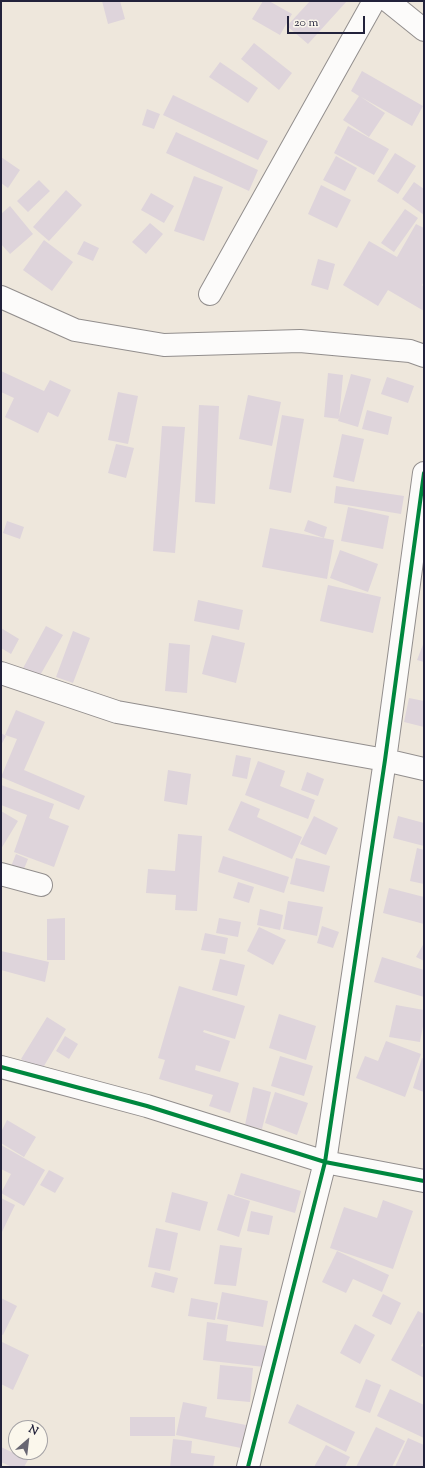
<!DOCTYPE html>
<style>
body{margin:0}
#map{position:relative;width:425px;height:1468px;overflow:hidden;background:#eee7dc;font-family:"Sorts Mill Goudy",serif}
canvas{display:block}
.frame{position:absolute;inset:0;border:2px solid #22223b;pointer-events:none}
.north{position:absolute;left:8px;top:1420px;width:40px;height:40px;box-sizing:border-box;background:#fbf7ec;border:1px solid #a4a2a5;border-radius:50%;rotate:28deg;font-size:11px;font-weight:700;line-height:16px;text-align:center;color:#22223b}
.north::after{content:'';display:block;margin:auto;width:14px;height:18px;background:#696773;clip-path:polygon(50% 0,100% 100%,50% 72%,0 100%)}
.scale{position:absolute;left:287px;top:16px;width:78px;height:18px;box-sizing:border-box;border:2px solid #22223b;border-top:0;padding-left:5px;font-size:12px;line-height:14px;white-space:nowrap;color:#22223b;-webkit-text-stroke:3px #fbf7ec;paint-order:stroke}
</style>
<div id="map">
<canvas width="425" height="1468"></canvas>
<div class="frame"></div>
<div class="north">N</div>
<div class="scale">20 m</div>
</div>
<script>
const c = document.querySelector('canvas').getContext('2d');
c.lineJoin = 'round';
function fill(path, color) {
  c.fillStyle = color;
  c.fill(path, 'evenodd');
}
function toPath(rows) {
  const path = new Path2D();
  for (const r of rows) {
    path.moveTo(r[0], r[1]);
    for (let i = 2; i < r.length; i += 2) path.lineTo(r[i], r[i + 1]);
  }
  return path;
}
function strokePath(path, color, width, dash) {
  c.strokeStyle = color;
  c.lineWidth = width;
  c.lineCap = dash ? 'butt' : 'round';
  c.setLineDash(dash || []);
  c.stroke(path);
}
const building = toPath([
 [102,1,120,1,125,19,108,24],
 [263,1,269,1,292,14,280,35,252,19],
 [310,1,347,1,308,44,287,26],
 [254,43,292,73,279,90,241,59],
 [220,62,258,88,248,103,209,77],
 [362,71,423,106,412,126,361,97,385,113,369,137,343,120,359,96,351,91],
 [173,95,268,141,258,160,163,115],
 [147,109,160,114,154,129,142,125],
 [348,126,389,149,374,175,334,153],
 [176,132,258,170,249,191,166,153],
 [395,153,416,166,398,194,377,181],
 [336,156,357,168,345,191,323,180],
 [1,157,20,170,8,188,1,183],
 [194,176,223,187,204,241,174,231],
 [39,180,50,191,28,212,17,201],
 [414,182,424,189,424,215,402,199],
 [321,185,351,200,337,228,308,214],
 [66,190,82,205,49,241,33,227],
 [151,193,174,206,164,223,141,210],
 [10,206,33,234,10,254,1,244,1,214],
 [405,209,418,218,394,252,381,243],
 [150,223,163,234,146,254,132,242],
 [416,224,424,228,424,282,422,285,424,287,424,311,388,290,378,306,343,285,369,241,397,257],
 [44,240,73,262,52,291,23,270],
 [84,241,99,248,93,261,77,254],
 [318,259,335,264,328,290,311,285],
 [1,371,44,391,50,380,71,390,58,417,48,412,38,433,5,417,14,398,1,392],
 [328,373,343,375,339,419,324,417],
 [351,374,371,379,358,427,338,421],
 [387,377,414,386,408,403,381,394],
 [118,392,138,396,128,444,108,440],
 [248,395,281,402,272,446,239,439],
 [199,405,219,406,215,504,195,502],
 [367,410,392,417,388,435,362,429],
 [282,415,304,419,291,493,269,489],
 [162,426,185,427,175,553,153,551],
 [342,434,364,439,354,482,333,477],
 [116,444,134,448,126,478,108,473],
 [336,486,404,496,401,514,334,503],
 [348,507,389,516,383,549,341,541],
 [308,520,327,527,324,538,304,531],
 [7,521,24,527,20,539,3,533],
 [270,528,334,540,327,579,262,567],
 [340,550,378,564,368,592,330,578],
 [328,585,381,597,373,633,320,621],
 [198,600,243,610,239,630,194,621],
 [46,626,63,635,38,679,22,670],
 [1,628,19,639,11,654,1,648],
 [73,631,90,638,73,683,56,677],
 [212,635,245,643,236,683,202,674],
 [424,642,424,662,417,660],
 [169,643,190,645,187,693,165,691],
 [409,698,424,701,424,727,404,722],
 [16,710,45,722,24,770,85,796,79,810,1,777,17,739,5,735],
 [1,733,6,736,1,745],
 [236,755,251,758,247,779,232,776],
 [258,761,285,771,280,786,315,800,308,819,245,795],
 [168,770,191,774,187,805,164,801],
 [307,772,324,779,318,796,301,790],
 [1,785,54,804,49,818,69,826,54,867,14,852,27,815,1,805],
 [241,801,260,809,257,817,302,837,292,859,228,830],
 [1,811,18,821,1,849],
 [314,816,338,828,326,855,300,844],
 [398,816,424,823,424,846,393,838],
 [178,834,202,836,197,911,175,910,176,895,146,893,148,869,175,871],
 [417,848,424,850,424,884,410,881],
 [16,854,28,859,22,874,10,869],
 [223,856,289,877,284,893,218,872],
 [296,858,330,866,324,892,290,884],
 [238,882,254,887,249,903,233,898],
 [389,888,424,897,424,924,383,913],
 [288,901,323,907,317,936,283,929],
 [260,909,283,915,280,930,257,925],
 [65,918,65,960,47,960,47,919],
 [219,918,241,922,238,937,216,933],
 [322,926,339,932,333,948,317,943],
 [259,927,286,940,273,965,247,951],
 [205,933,228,938,225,954,201,950],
 [424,943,424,961,416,957],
 [1,951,49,962,45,982,1,970],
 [382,957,424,970,424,997,374,982],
 [220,959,245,965,237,996,212,990],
 [179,986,245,1006,235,1039,204,1030,203,1032,230,1041,220,1072,196,1065,195,1070,239,1083,230,1113,209,1106,213,1095,159,1079,165,1060,158,1058],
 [396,1005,424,1010,424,1021,420,1042,389,1037],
 [279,1014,316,1026,306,1060,269,1048],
 [47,1017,66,1029,41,1071,21,1059],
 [65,1036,78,1044,69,1059,56,1051],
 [386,1041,421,1054,405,1097,356,1078,365,1056,378,1061],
 [280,1056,313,1066,304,1096,271,1086],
 [422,1058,424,1059,424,1092,413,1088],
 [253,1087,271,1092,262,1129,245,1125],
 [275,1092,308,1103,297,1135,265,1123],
 [7,1120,36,1137,24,1157,1,1143,1,1132],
 [1,1145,45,1170,24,1206,1,1193,11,1174,1,1169],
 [49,1170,64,1178,55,1193,40,1185],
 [241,1173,301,1191,295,1213,234,1195],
 [172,1192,208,1202,200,1231,165,1222],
 [228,1194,250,1201,239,1237,217,1230],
 [1,1198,15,1205,1,1234],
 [383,1200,413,1211,393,1269,330,1248,344,1207,377,1218],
 [251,1211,273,1216,269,1235,247,1231],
 [156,1228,178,1233,170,1271,148,1267],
 [220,1245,242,1248,236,1286,214,1284],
 [337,1251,389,1275,382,1292,353,1279,346,1293,322,1282],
 [155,1272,178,1278,174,1293,151,1287],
 [222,1292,268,1301,263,1327,217,1319],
 [383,1294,401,1303,391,1325,372,1316],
 [1,1298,17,1306,3,1335,1,1334],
 [191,1298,218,1303,215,1320,188,1316],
 [418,1311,424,1314,424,1341,421,1346,424,1347,424,1378,391,1360],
 [207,1322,228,1325,226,1341,266,1346,264,1367,203,1360],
 [355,1324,375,1335,360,1364,340,1353],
 [2,1342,29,1355,13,1390,1,1384],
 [220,1365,253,1368,250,1402,217,1399],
 [366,1379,381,1385,370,1413,355,1407],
 [390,1389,424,1405,424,1438,377,1416],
 [183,1402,207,1407,205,1417,246,1425,241,1448,176,1435],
 [297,1404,355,1432,346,1452,288,1423],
 [130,1417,175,1417,175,1436,130,1436],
 [376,1427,405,1441,392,1467,356,1467],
 [408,1438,424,1445,424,1467,395,1467],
 [173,1439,192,1441,191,1453,215,1456,213,1467,170,1467],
 [326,1445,350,1457,345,1467,314,1467],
 [1,1447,28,1460,24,1467,12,1467,1,1462]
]);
const minor = toPath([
 [388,1,424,30],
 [210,294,374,1],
 [1,297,75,330,164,345,300,341,410,351,424,356],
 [1,673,117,712,385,760,424,769],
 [1,874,41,885],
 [1,1067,147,1106,325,1162,424,1181],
 [248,1467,325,1162,385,760,424,473]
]);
const cycleway = toPath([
 [1,1067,147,1106,325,1162,424,1181],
 [248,1467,325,1162,385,760,424,473]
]);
fill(building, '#ded4db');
strokePath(minor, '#928e8d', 24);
strokePath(minor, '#fcfbfa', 22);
strokePath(cycleway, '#00873e', 4);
</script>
